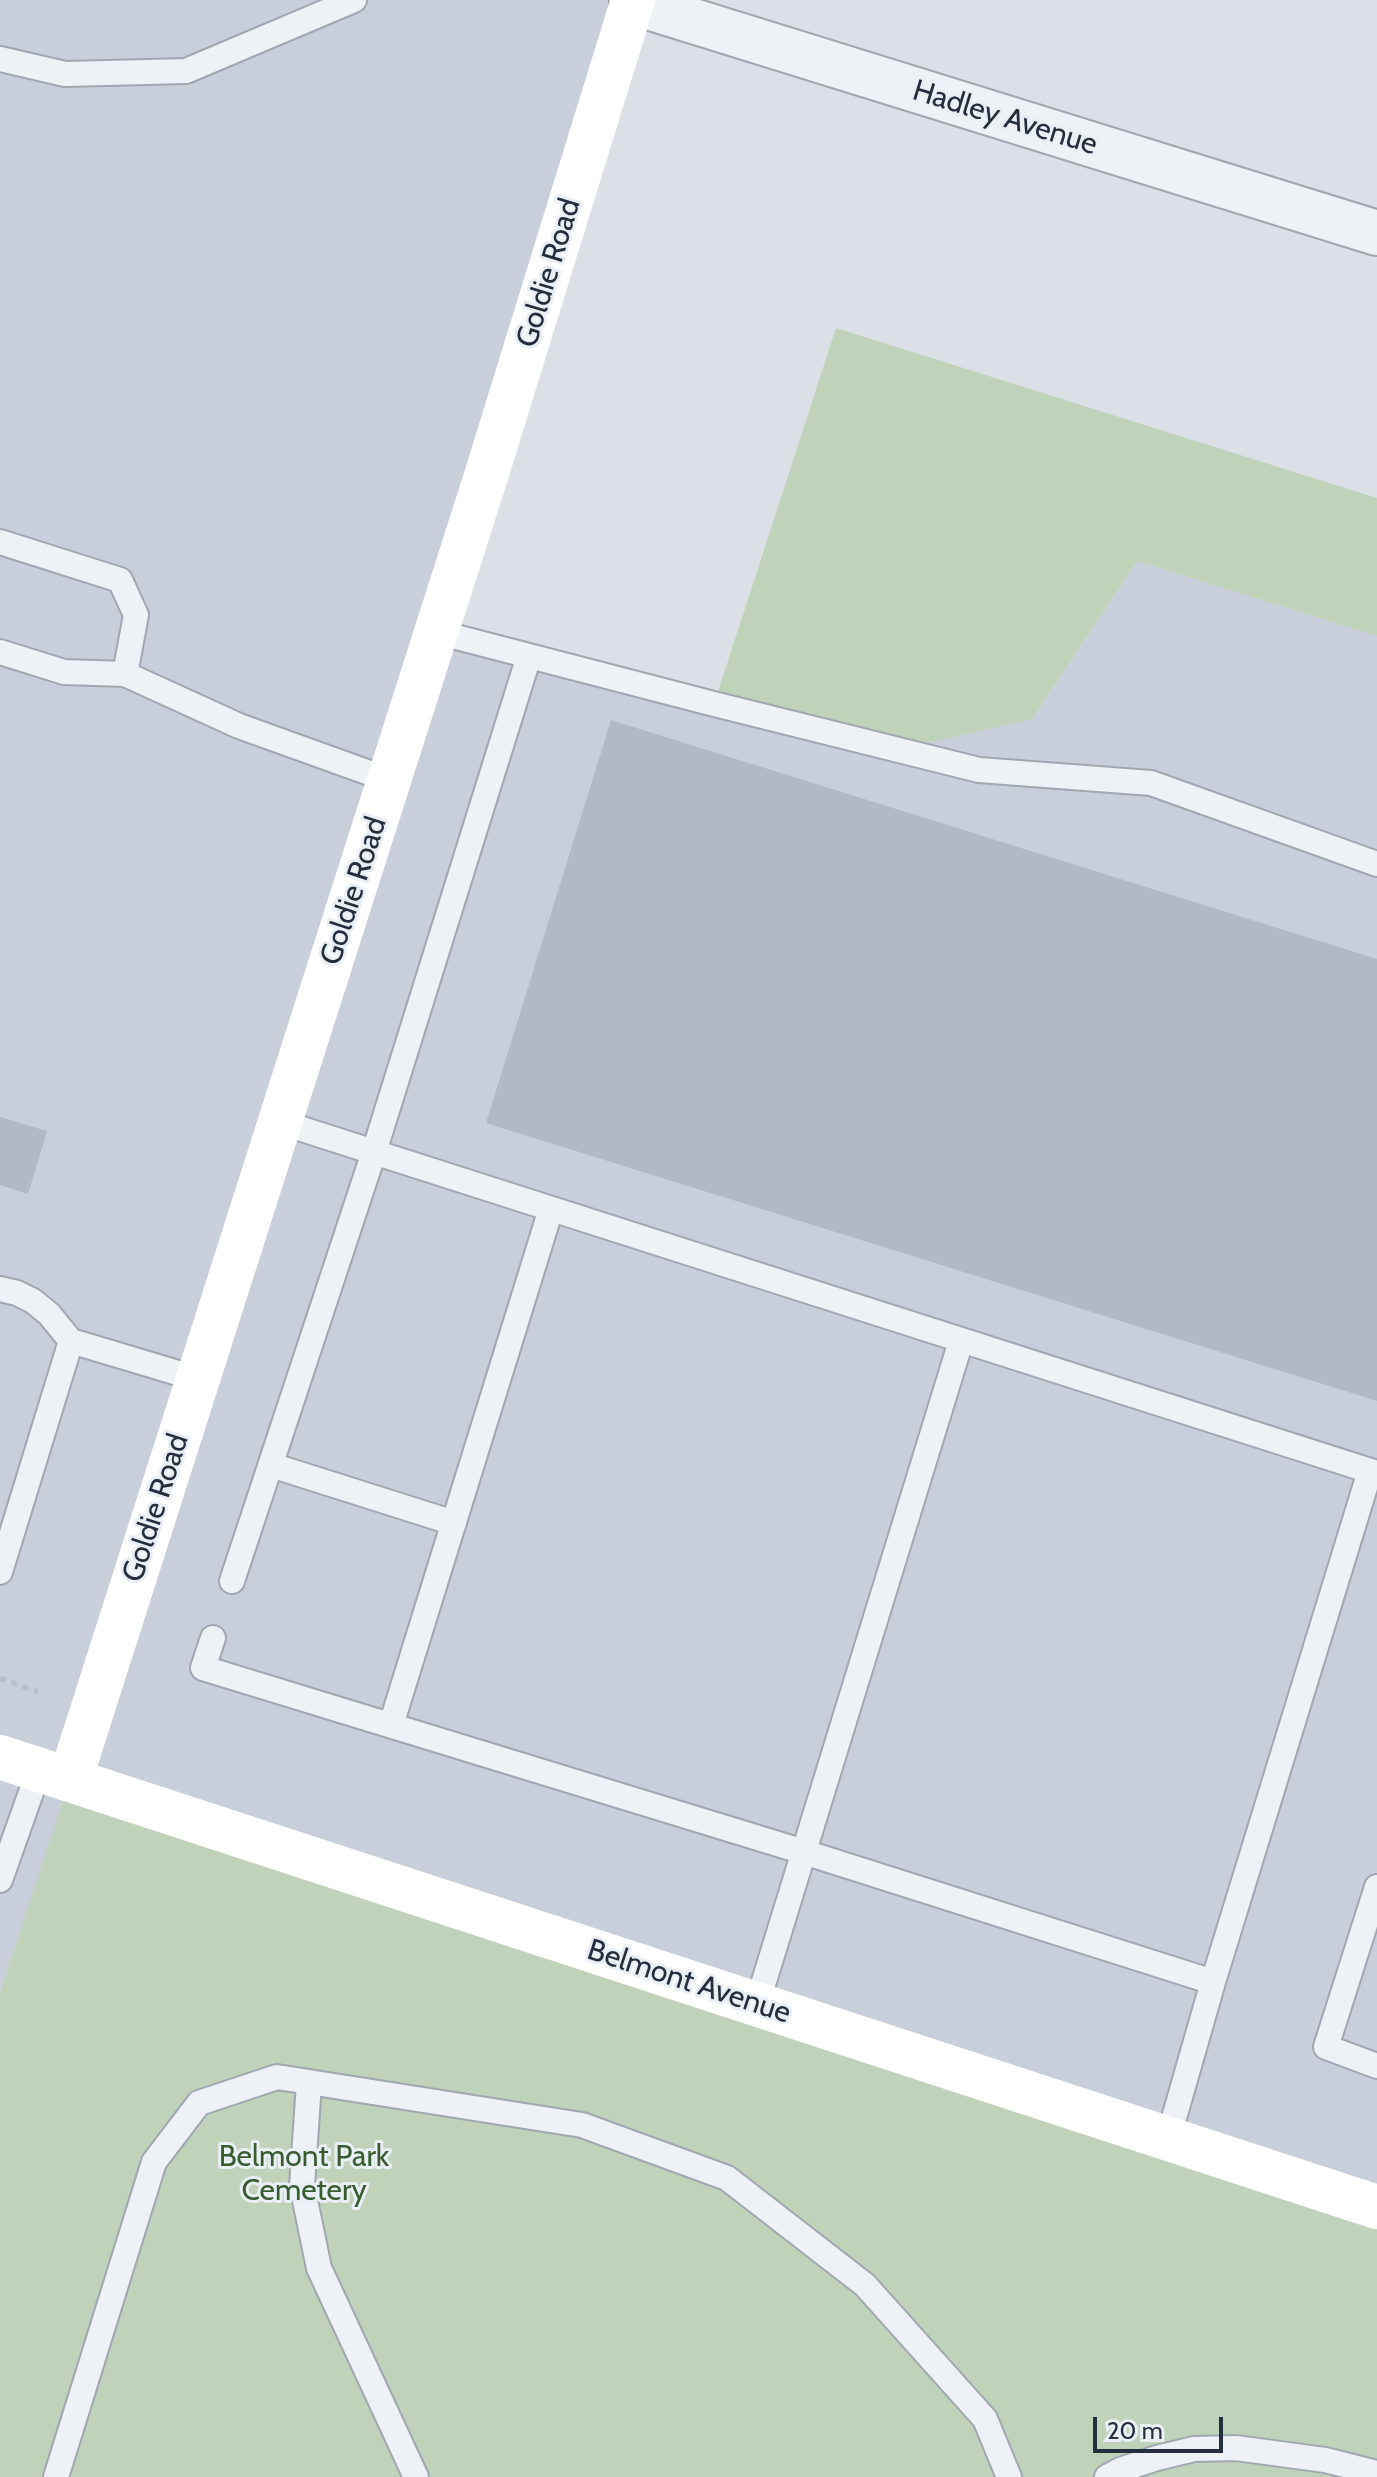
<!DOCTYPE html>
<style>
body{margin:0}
#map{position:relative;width:1377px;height:2477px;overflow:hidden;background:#dbe0e7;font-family:Cabin,sans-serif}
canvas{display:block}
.scale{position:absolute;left:1093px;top:2417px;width:130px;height:36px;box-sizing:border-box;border:4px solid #242e3f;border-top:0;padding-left:10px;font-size:24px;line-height:28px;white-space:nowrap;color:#242e3f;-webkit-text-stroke:6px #eaeff5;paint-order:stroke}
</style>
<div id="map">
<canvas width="1377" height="2477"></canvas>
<div class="scale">20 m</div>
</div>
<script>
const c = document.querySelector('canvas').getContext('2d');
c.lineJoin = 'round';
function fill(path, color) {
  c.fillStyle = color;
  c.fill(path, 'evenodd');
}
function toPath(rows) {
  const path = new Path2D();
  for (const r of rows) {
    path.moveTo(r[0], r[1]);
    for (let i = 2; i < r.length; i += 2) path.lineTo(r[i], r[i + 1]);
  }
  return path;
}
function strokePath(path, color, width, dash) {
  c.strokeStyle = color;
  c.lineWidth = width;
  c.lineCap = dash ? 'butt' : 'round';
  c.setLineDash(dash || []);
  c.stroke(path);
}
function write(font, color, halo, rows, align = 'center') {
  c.font = font + ' Cabin,sans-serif';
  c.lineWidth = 6;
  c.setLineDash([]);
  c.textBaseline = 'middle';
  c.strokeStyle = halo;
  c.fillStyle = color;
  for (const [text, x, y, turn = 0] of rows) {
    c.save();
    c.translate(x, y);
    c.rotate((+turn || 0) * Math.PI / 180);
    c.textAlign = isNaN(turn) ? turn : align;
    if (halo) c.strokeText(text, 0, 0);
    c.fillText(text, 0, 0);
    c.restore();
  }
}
const built = toPath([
 [0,0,633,0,437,632,714,704,1032,719,1137,561,1377,636,1377,2207,70,1781,0,1991]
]);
const green = toPath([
 [836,328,1377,498,1377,636,1137,561,1032,719,896,750,714,704],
 [70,1780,1377,2207,1377,2477,0,2477,0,1991]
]);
const building = toPath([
 [611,720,1377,959,1377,1401,486,1123],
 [0,1117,47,1131,28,1194,0,1185]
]);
const path = toPath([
 [0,1678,38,1692]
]);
const lane = toPath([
 [0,59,65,74,186,71,354,0],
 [0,542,120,580,136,615,125,674],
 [437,632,714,704,979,770,1151,783,1377,864],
 [0,652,64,672,125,674,239,726,389,780],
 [280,1122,1377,1473],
 [0,1289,17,1293,33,1301,49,1314,71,1341,198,1379],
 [271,1465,454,1523],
 [0,1572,71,1341],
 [232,1581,374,1152,529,656],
 [213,1638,203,1668,804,1852,1213,1982],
 [391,1725,551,1209],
 [0,1880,39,1770],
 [1377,1887,1326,2047,1377,2066],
 [757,2004,961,1341],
 [309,2083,302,2186,319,2268,416,2477],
 [1168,2139,1213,1982,1370,1471],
 [56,2477,154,2162,199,2103,277,2077,582,2125,727,2178,865,2285,985,2419,1009,2477],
 [1107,2477,1120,2470,1157,2458,1194,2449,1236,2448,1325,2460,1377,2473]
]);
const street = toPath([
 [632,2,1377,233]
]);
const secondary = toPath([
 [0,1757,1377,2207],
 [70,1780,487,473,633,0]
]);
const streetNames = [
 ["Hadley Avenue",1005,118,17],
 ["Goldie Road",549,273,-73],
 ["Goldie Road",354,891,-72],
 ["Goldie Road",156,1508,-72],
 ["Belmont Avenue",689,1982,18]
];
const parkNames = [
 ["Belmont Park",304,2157],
 ["Cemetery",304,2191]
];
fill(built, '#c9cfda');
fill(green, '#c1d2bb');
fill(building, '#b2b9c5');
strokePath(lane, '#a0a7b1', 28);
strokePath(street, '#a0a7b1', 48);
strokePath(path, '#b9bec6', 5, [6, 6]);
strokePath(lane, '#eef1f5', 24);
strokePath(street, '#eef1f5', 44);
strokePath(secondary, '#fff', 44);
write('30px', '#242e3f', '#eaeff5', streetNames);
write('30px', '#385c2f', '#eaeff5', parkNames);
</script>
